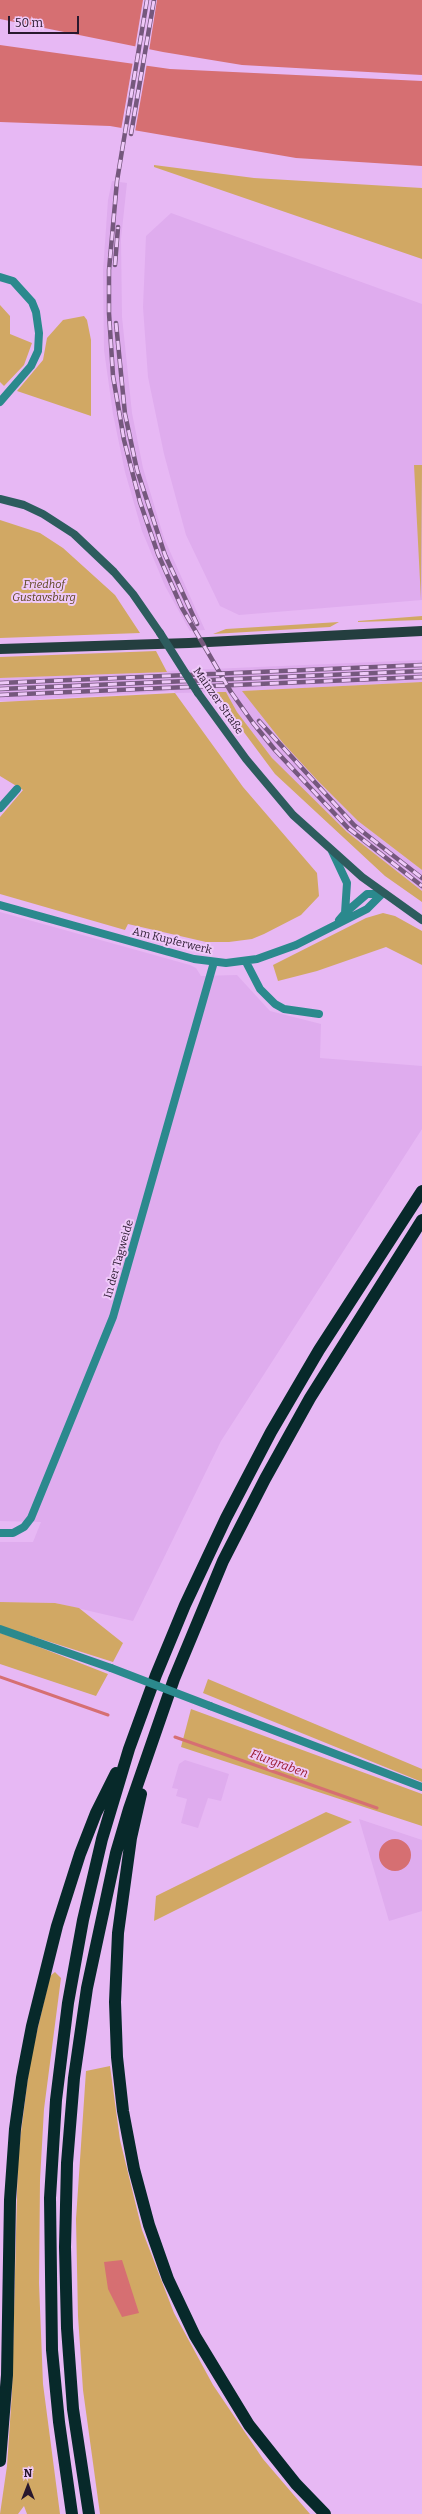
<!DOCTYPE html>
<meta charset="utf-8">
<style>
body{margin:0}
#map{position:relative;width:422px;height:2514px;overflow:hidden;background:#e7b8f4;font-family:Bitter,serif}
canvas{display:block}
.north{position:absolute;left:8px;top:2466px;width:40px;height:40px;-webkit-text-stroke:3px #efc9f9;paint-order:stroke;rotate:0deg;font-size:11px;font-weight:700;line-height:16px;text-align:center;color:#29182e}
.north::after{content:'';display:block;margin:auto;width:14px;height:18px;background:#29182e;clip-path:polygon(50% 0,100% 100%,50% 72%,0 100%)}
.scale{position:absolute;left:8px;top:16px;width:71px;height:18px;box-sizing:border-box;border:2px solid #29182e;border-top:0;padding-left:5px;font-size:12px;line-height:14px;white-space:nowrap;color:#29182e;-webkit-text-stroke:3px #efc9f9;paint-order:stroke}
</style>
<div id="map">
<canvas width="422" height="2514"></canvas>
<div class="north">N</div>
<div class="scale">50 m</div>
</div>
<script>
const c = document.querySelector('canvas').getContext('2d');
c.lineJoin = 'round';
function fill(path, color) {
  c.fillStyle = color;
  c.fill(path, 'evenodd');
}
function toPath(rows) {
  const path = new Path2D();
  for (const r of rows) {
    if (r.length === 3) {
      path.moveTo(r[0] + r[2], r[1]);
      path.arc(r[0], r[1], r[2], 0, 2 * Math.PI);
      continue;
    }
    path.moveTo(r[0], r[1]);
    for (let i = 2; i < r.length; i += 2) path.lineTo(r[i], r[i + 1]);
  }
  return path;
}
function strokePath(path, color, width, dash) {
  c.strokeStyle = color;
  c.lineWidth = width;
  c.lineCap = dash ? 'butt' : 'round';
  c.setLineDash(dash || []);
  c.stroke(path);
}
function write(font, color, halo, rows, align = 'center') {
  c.font = font + ' Bitter,serif';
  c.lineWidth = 4;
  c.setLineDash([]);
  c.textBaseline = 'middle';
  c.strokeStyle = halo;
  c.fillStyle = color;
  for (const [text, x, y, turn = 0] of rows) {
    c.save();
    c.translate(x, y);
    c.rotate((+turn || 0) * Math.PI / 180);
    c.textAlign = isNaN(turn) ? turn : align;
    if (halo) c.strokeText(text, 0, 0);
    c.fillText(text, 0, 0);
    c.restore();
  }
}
const built = toPath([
 [112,181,127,183,121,239,122,317,132,413,143,468,164,538,205,630,190,631,165,586,142,531,125,472,113,414,104,350,103,271,108,200],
 [171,213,422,304,422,600,239,615,220,606,186,535,164,454,148,377,143,307,146,236],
 [422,660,422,682,243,691,283,743,318,781,358,821,422,870,422,891,347,832,303,791,272,758,237,712,226,692,175,693,174,691,40,699,35,701,0,701,0,678],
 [0,912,190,965,196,968,201,976,237,975,270,1011,321,1024,320,1058,422,1066,422,1129,221,1441,133,1621,55,1603,0,1602,0,1542,33,1542,41,1522,0,1521],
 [185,1760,229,1774,221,1801,208,1798,198,1828,181,1823,187,1799,176,1796,178,1789,172,1788,179,1764],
 [359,1819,422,1840,422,1911,389,1921]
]);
const green = toPath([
 [154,165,254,178,422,188,422,259,154,167],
 [0,305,10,316,10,334,32,343,24,365,4,386,0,382],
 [84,316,87,320,91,340,91,416,17,391,43,360,47,338,63,320],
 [414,465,422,465,421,600],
 [0,520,40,533,63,548,115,595,140,633,0,638],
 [422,616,422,620,358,622,358,621],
 [339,622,330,627,213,634,226,629],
 [156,651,167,672,0,678,0,657],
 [422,682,422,870,358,821,318,781,283,743,242,691],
 [214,692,226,692,237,712,272,758,347,832,422,891,422,902,385,876,275,774],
 [175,693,243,787,317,873,319,896,301,915,264,934,252,939,229,942,206,942,128,924,125,930,0,894,0,817,23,790,0,776,0,702],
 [383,913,395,916,422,931,422,965,386,947,317,971,278,981,273,965,366,918],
 [0,1602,55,1603,79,1608,123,1643,113,1662,0,1626],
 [0,1633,16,1638,108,1674,96,1696,0,1664],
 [208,1679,422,1769,422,1782,203,1693],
 [191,1709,422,1794,422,1826,181,1747],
 [326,1812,352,1822,154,1921,156,1896],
 [55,1972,61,1978,44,2109,40,2180,39,2283,43,2384,60,2514,27,2514,24,2506,18,2514,0,2514,7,2466,12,2392,18,2156,30,2061,50,1976],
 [110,2066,120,2140,142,2230,174,2313,213,2385,263,2459,310,2514,100,2514,83,2390,78,2316,76,2219,86,2071]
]);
const water = toPath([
 [0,0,422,0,422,75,242,65,163,52,0,19],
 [0,45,170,69,422,81,422,166,296,158,110,126,0,122],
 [395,1855,16],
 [122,2260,139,2313,122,2317,108,2289,104,2262]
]);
const pier = toPath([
 [143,0,157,0,149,51,135,48],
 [133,61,147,63,135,132,121,130]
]);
const stream = toPath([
 [0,1677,108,1715],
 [175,1737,377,1808]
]);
const street = toPath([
 [0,277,13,281,32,302,36,312,39,333,38,351,31,366,0,402],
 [0,808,17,789],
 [332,851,347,883,345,913,339,920],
 [0,905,194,959,226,963,257,959,296,945,367,909,382,894],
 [345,913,367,894,382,894],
 [246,962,260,989,275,1004,284,1009,319,1014],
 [0,1533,13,1533,24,1527,31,1518,113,1317,214,962],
 [0,1629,111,1668],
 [210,1706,422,1787]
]);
const secondary = toPath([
 [0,499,24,505,43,514,74,534,114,572,133,594,160,633],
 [198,693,246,759,293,815,362,877,422,920]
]);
const primary = toPath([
 [0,649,189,643,422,631]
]);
const highway = toPath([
 [141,1794,131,1838,118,1933,115,2002,117,2057,123,2111,134,2169,149,2225,168,2279,195,2336,249,2425,296,2484,325,2514],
 [0,2461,7,2375,10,2200,15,2129,22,2078,32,2026,57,1926,80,1854,96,1813,116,1773],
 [72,2514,59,2422,52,2350,50,2198,56,2100,68,2003,83,1920,102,1839,129,1749,156,1675,185,1605,226,1518,271,1432,319,1350,422,1191],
 [89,2514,73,2409,67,2328,65,2247,67,2163,74,2078,87,1988,116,1853,129,1809,174,1679,223,1561,265,1479,310,1398,422,1220]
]);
const rail = toPath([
 [147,0,117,181,109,270,109,313,113,376,124,440,140,502,158,554,182,608,231,692,253,723,275,750,348,828,422,886],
 [131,134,154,0],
 [115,265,118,227],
 [116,323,125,414,137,470,165,555,197,624],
 [0,683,422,665],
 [0,689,422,671],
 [0,695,422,677],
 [259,721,354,825,422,878]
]);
const streetBridge = toPath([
 [111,1668,210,1706]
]);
const secondaryBridge = toPath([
 [160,633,198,693]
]);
const parkNames = [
 ["Friedhof",44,585],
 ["Gustavsburg",44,598]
];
const streetNames = [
 ["Mainzer Straße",218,701,55],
 ["Am Kupferwerk",172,941,14],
 ["In der Tagweide",119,1259,-74]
];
const waterNames = [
 ["Flurgraben",279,1764,20]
];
fill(built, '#dfacee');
fill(green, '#d1a864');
fill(water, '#d66f72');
fill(pier, '#e7b8f4');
strokePath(stream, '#d66f72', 3);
strokePath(street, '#2b898d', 8);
strokePath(secondary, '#2d5c5e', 8);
strokePath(primary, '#243e3f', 10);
strokePath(highway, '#07292a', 12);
strokePath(rail, '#75587d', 4.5);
strokePath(rail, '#efc9f9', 3, [9]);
strokePath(streetBridge, '#2b898d', 8);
strokePath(secondaryBridge, '#2d5c5e', 8);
write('italic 11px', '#5c451e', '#efc9f9', parkNames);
write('11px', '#29182e', '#efc9f9', streetNames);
write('italic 12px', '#991a2e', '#efc9f9', waterNames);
</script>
